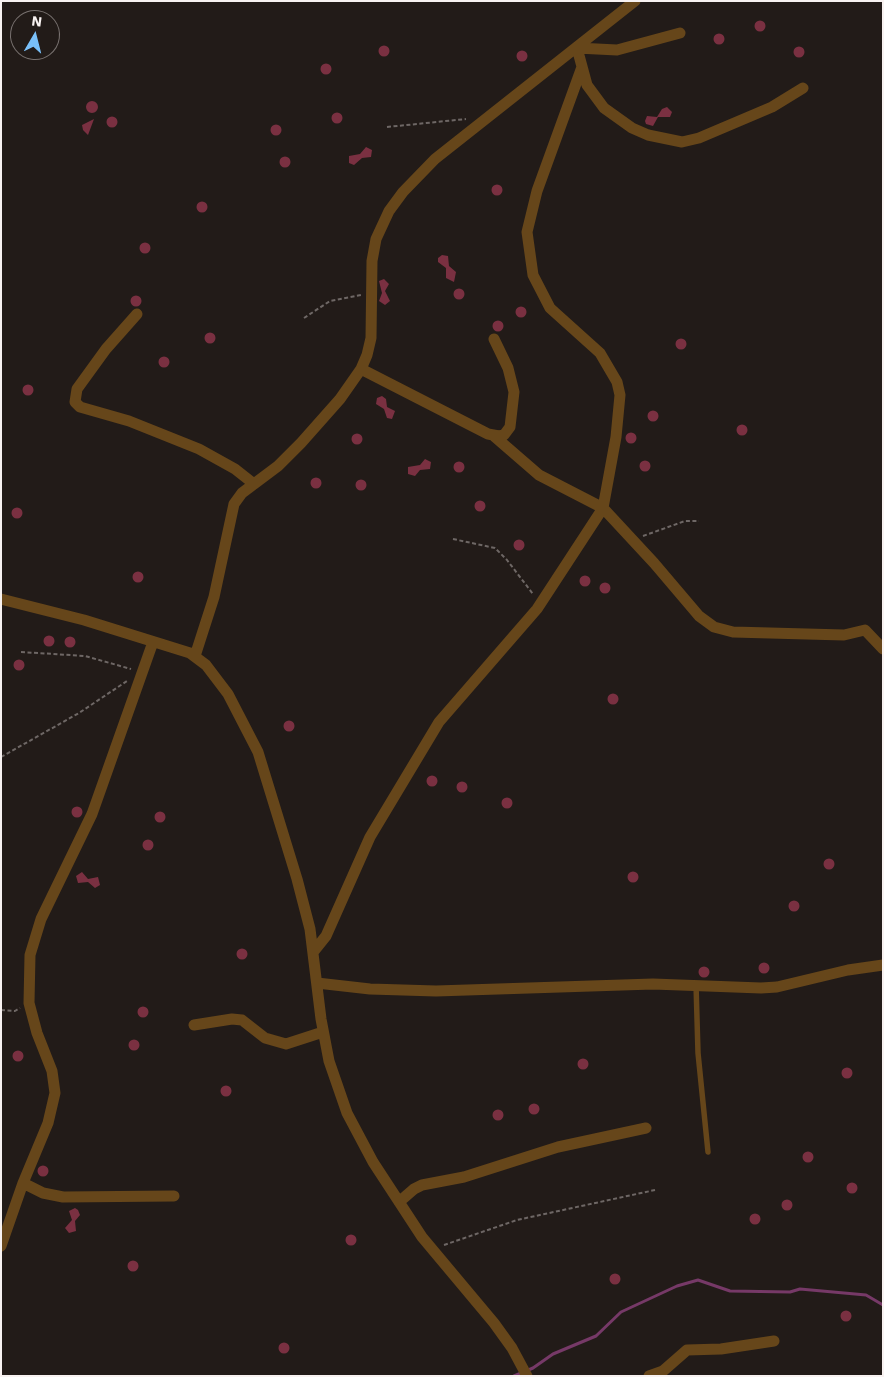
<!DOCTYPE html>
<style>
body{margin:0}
#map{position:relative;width:884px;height:1377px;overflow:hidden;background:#221b18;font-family:"Work Sans",sans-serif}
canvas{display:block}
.frame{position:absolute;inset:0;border:2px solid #f8f2f1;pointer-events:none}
.north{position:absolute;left:10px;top:10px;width:50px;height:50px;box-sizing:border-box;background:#221b18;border:1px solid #78716f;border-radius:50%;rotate:8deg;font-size:14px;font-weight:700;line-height:20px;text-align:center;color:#f8f2f1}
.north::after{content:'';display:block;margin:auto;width:18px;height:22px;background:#79bff8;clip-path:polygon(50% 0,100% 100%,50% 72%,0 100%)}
</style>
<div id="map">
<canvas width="884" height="1377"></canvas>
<div class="frame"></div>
<div class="north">N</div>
</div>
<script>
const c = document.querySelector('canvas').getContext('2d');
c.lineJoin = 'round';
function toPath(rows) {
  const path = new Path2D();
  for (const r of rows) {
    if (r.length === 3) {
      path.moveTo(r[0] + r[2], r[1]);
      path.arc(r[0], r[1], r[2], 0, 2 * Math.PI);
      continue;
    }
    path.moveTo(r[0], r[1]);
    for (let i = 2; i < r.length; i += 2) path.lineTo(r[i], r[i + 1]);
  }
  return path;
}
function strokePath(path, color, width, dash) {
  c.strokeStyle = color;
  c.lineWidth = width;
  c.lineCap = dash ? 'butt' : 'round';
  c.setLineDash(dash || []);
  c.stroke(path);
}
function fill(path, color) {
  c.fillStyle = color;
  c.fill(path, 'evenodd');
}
const stream = toPath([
 [514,1376,533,1368,553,1354,596,1336,621,1312,677,1286,698,1280,730,1291,790,1292,800,1289,866,1295,883,1305]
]);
const building = toPath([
 [760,26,5.5],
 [719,39,5.5],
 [384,51,5.5],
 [799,52,5.5],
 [522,56,5.5],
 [326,69,5.5],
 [92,107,6],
 [667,107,672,112,670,117,658,117,653,126,646,124,645,121,647,116,657,117,662,109],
 [337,118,5.5],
 [112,122,5.5],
 [94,119,88,135,83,130,82,125],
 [276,130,5.5],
 [366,147,372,150,371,157,362,158,354,165,349,163,349,156,360,154],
 [285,162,5.5],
 [497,190,5.5],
 [202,207,5.5],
 [145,248,5.5],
 [442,255,448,256,449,266,456,272,454,282,446,278,446,268,438,262,438,258],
 [384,279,389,284,385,291,390,301,385,305,379,301,382,293,379,281],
 [459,294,5.5],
 [136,301,5.5],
 [521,312,5.5],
 [498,326,5.5],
 [210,338,5.5],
 [681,344,5.5],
 [164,362,5.5],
 [28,390,5.5],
 [382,396,386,399,387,407,395,411,392,419,387,418,384,409,376,404,377,398],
 [653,416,5.5],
 [742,430,5.5],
 [631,438,5.5],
 [357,439,5.5],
 [425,459,431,462,430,469,420,470,415,476,408,474,408,467,420,465],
 [645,466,5.5],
 [459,467,5.5],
 [316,483,5.5],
 [361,485,5.5],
 [480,506,5.5],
 [17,513,5.5],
 [519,545,5.5],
 [138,577,5.5],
 [585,581,5.5],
 [605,588,5.5],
 [49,641,5.5],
 [70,642,5.5],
 [19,665,5.5],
 [613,699,5.5],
 [289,726,5.5],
 [432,781,5.5],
 [462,787,5.5],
 [507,803,5.5],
 [77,812,5.5],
 [160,817,5.5],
 [148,845,5.5],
 [829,864,5.5],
 [633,877,5.5],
 [82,872,88,879,98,877,100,885,95,888,88,882,78,883,76,876],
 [794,906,5.5],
 [242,954,5.5],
 [764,968,5.5],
 [704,972,5.5],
 [143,1012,5.5],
 [134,1045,5.5],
 [18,1056,5.5],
 [583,1064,5.5],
 [847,1073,5.5],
 [226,1091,5.5],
 [534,1109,5.5],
 [498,1115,5.5],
 [808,1157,5.5],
 [43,1171,5.5],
 [852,1188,5.5],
 [787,1205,5.5],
 [75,1208,78,1210,80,1215,75,1221,76,1231,69,1233,65,1228,72,1220,69,1211],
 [755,1219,5.5],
 [351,1240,5.5],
 [133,1266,5.5],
 [615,1279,5.5],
 [846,1316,5.5],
 [284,1348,5.5]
]);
const path = toPath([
 [387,127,466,119],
 [304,318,330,301,361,295],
 [643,536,685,521,699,521],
 [453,539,495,548,507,560,533,594],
 [21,652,85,656,131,669],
 [1,757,79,713,127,681],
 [1,1010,15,1011,20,1008],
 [444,1245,517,1220,655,1190]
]);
const lane = toPath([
 [696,984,698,1053,708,1152]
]);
const street = toPath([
 [680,33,617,50,577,48,587,85,604,108,632,128,648,135,682,142,699,138,772,107,803,88],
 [137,314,106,349,77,389,75,402,80,407,129,421,199,449,235,469,254,484],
 [361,369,488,434,499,436,504,435,510,427,514,392,508,368,494,339],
 [494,436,539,475,603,508,654,563,699,616,714,627,733,632,844,635,865,630,883,649],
 [1,599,84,620,190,653,206,665,228,694,258,752,297,879,310,929,321,1019,329,1061,347,1113,373,1162,422,1237,494,1323,512,1348,527,1376],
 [195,656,214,597,234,504,242,493,278,466,301,443,340,399,361,369,367,355,371,338,372,261,376,239,389,211,403,192,435,159,635,1],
 [314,951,326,936,370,837,439,722,537,609,603,508,616,437,620,395,617,382,600,353,550,308,533,275,527,232,537,191,582,67],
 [317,983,370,989,436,991,653,984,761,988,777,987,848,970,883,965],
 [194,1025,232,1019,242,1020,265,1038,286,1044,323,1032],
 [23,1183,43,1193,63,1197,174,1196],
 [399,1202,414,1189,422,1185,464,1177,558,1147,646,1128],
 [1,1246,23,1183,48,1123,55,1093,52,1071,37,1033,29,1003,30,955,41,919,92,814,153,642],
 [649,1376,663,1371,687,1350,721,1349,774,1341]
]);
strokePath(stream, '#763967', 3);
fill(building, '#7a3041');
strokePath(path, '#6e6765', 2, [4, 2.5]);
strokePath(lane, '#66461a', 5.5);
strokePath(street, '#66461a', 11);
</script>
